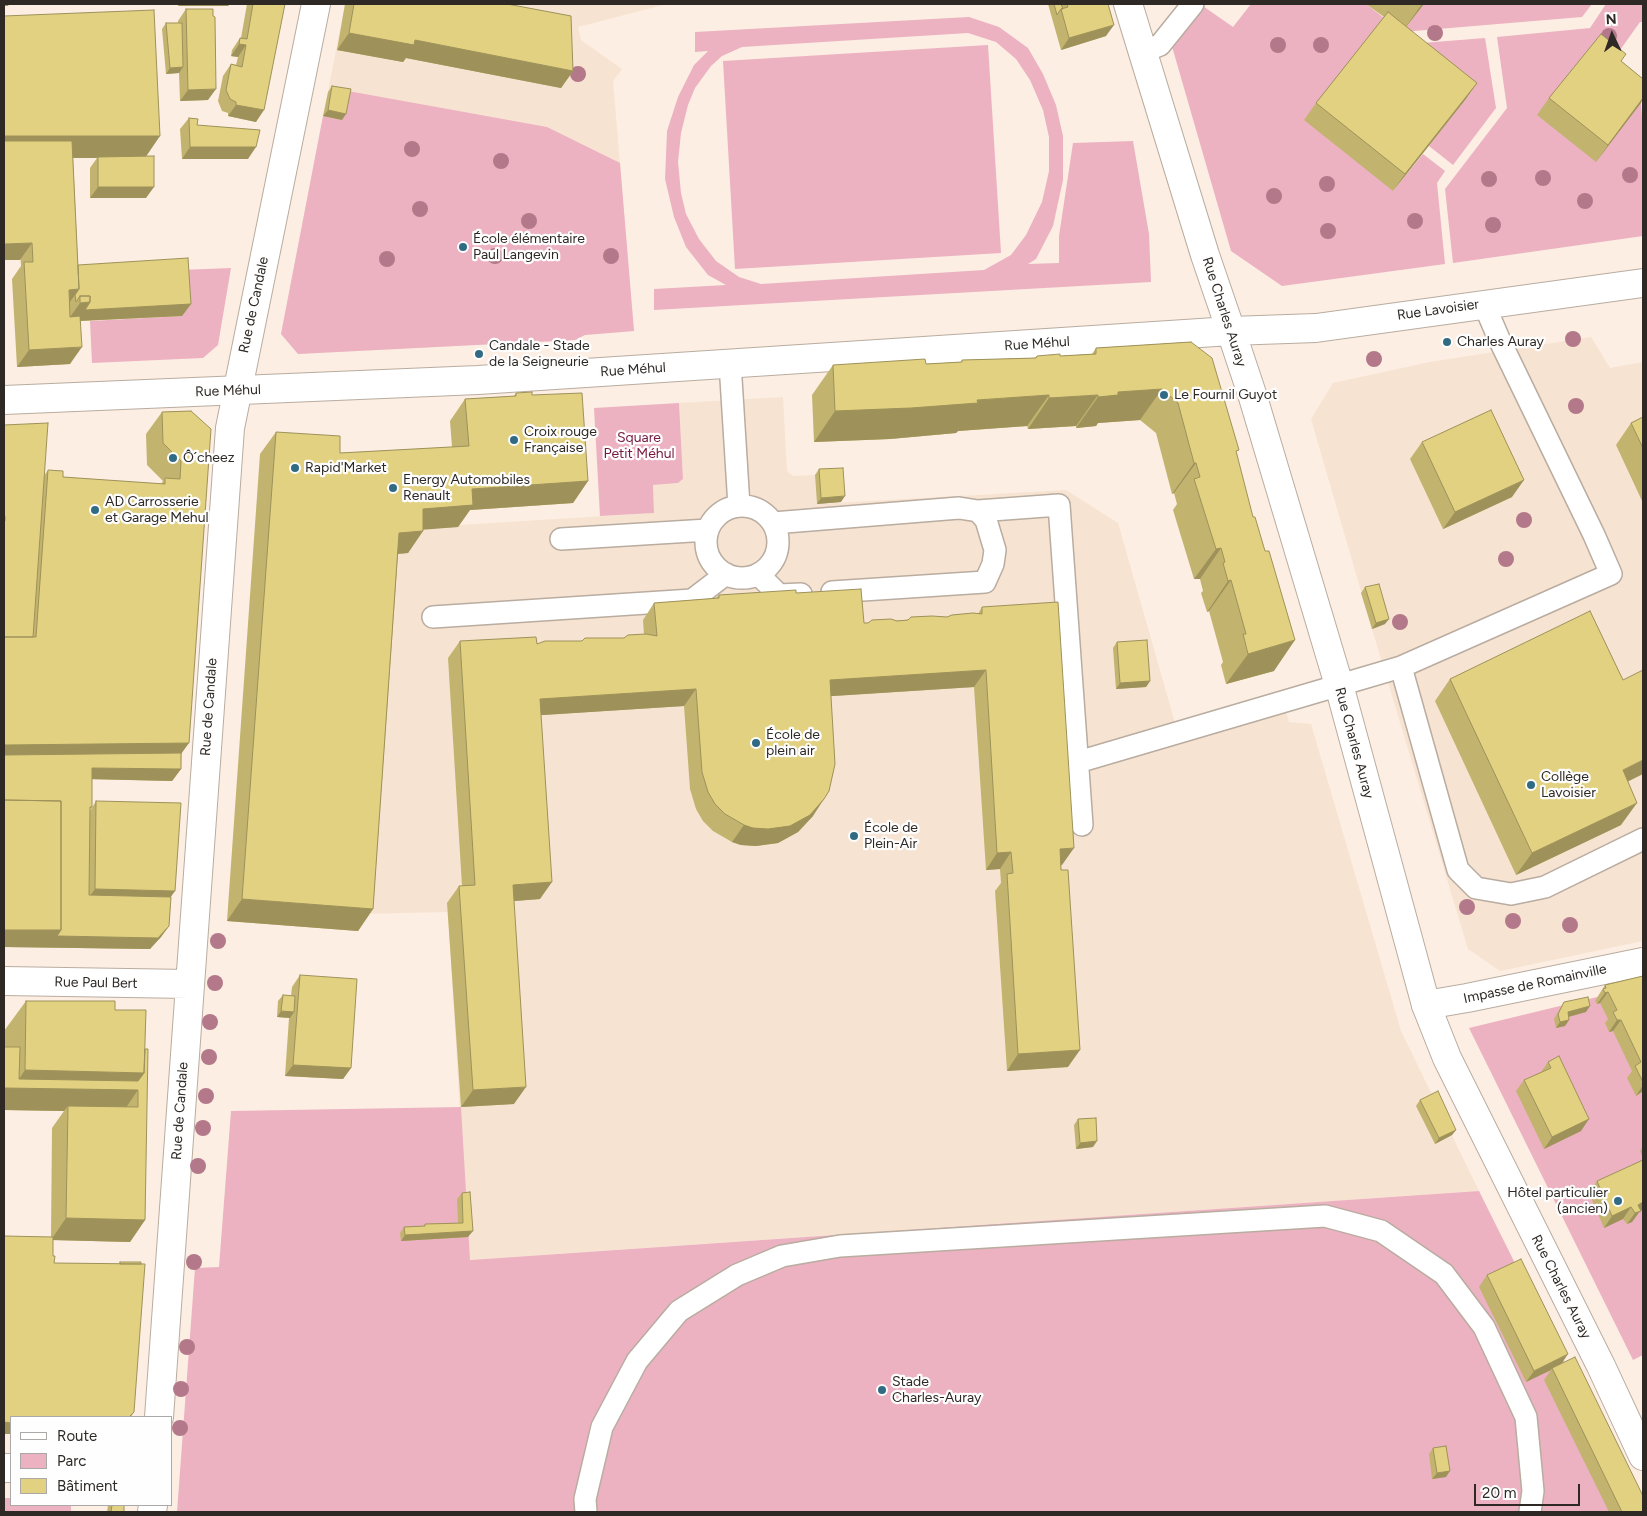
<!DOCTYPE html>
<meta charset="utf-8">
<style>
body{margin:0}
#map{position:relative;width:1647px;height:1516px;overflow:hidden;background:#fceee2;font-family:Figtree,sans-serif}
canvas{display:block}
.frame{position:absolute;inset:0;border:5px solid #2e2925;pointer-events:none}
.legend{position:absolute;left:10px;top:1416px;width:162px;height:90px;box-sizing:border-box;background:#fefefe;border:1px solid #aba9a7;margin:0;padding:6px 9px;list-style:none;font-size:15px;color:#2e2925}
.legend li{display:flex;align-items:center;gap:10px;height:25px}
.legend b{width:25px;border:1px solid #aba9a7}
.north{position:absolute;left:1587px;top:10px;width:50px;height:50px;-webkit-text-stroke:4px #fefefe;paint-order:stroke;rotate:357deg;font-size:14px;font-weight:700;line-height:20px;text-align:center;color:#2e2925}
.north::after{content:'';display:block;margin:auto;width:18px;height:22px;background:#2e2925;clip-path:polygon(50% 0,100% 100%,50% 72%,0 100%)}
.scale{position:absolute;left:1474px;top:1484px;width:106px;height:22px;box-sizing:border-box;border:2px solid #2e2925;border-top:0;padding-left:6px;font-size:15px;line-height:18px;white-space:nowrap;color:#2e2925;-webkit-text-stroke:4px #fefefe;paint-order:stroke}
</style>
<div id="map">
<canvas width="1647" height="1516"></canvas>
<div class="frame"></div>
<ul class="legend">
<li><b style="height:6px;background:#fff"></b>Route</li>
<li><b style="height:14px;background:#ecb2c2"></b>Parc</li>
<li><b style="height:14px;background:#e2d181"></b>Bâtiment</li>
</ul>
<div class="north">N</div>
<div class="scale">20 m</div>
</div>
<script>
const c = document.querySelector('canvas').getContext('2d');
c.lineJoin = 'round';
function fill(path, color) {
  c.fillStyle = color;
  c.fill(path, 'evenodd');
}
function toPath(rows) {
  const path = new Path2D();
  for (const r of rows) {
    if (r.length === 3) {
      path.moveTo(r[0] + r[2], r[1]);
      path.arc(r[0], r[1], r[2], 0, 2 * Math.PI);
      continue;
    }
    path.moveTo(r[0], r[1]);
    for (let i = 2; i < r.length; i += 2) path.lineTo(r[i], r[i + 1]);
  }
  return path;
}
function strokePath(path, color, width, dash) {
  c.strokeStyle = color;
  c.lineWidth = width;
  c.lineCap = dash ? 'butt' : 'round';
  c.setLineDash(dash || []);
  c.stroke(path);
}
function write(font, color, halo, rows, align = 'center') {
  c.font = font + ' Figtree,sans-serif';
  c.lineWidth = 4.5;
  c.setLineDash([]);
  c.textBaseline = 'middle';
  c.strokeStyle = halo;
  c.fillStyle = color;
  for (const [text, x, y, turn = 0] of rows) {
    c.save();
    c.translate(x, y);
    c.rotate((+turn || 0) * Math.PI / 180);
    c.textAlign = isNaN(turn) ? turn : align;
    if (halo) c.strokeText(text, 0, 0);
    c.fillText(text, 0, 0);
    c.restore();
  }
}
const built = toPath([
 [345,4,667,4,578,27,581,40,622,69,613,81,634,331,585,335,575,340,298,354,281,334],
 [1591,337,1610,368,1643,362,1643,941,1500,971,1468,949,1372,629,1311,419,1333,383,1430,362],
 [783,397,787,471,793,476,815,475,817,504,1066,490,1118,523,1175,723,1281,694,1289,722,1311,724,1401,1031,1479,1191,469,1260,448,912,359,914,384,555,407,531,457,527,458,525,654,513,653,485,678,483,683,479,679,403]
]);
const green = toPath([
 [1200,4,1233,27,1251,4,1366,4,1384,18,1393,191,1423,154,1445,171,1437,183,1445,264,1282,286,1231,251,1171,43],
 [1424,4,1592,4,1582,17,1402,32],
 [1606,4,1643,4,1643,22,1640,22,1608,67,1641,103,1643,131,1643,236,1453,263,1445,189,1507,108,1497,37,1590,28],
 [969,17,999,27,1028,48,1043,74,1056,105,1063,136,1063,180,1053,226,1036,259,1028,264,1059,263,1059,236,1073,143,1133,141,1149,234,1151,282,654,310,654,289,726,285,708,275,686,247,674,217,665,179,667,131,678,97,694,65,708,51,695,52,695,32],
 [968,33,996,42,1016,59,1030,80,1043,110,1049,137,1049,171,1042,202,1026,235,1011,255,984,270,761,284,739,277,716,261,699,239,686,214,681,193,678,162,681,133,688,105,695,88,711,66,722,56,742,47],
 [1485,38,1496,108,1453,165,1429,146,1397,45],
 [988,45,1001,253,735,269,723,61],
 [348,91,547,127,620,163,634,331,585,335,575,340,298,354,281,334,323,116,342,120],
 [231,268,218,345,203,358,92,363,90,321,182,316,180,270],
 [679,403,683,479,678,483,653,485,654,513,600,516,594,408],
 [1626,990,1643,1027,1643,1355,1633,1360,1469,1028],
 [461,1107,470,1260,1479,1191,1639,1512,177,1512,195,1268,219,1267,231,1111],
 [4,1498,11,1498,11,1505,71,1505,71,1512,4,1512]
]);
const lane = toPath([
 [1143,52,1160,45,1193,4],
 [1484,304,1499,339,1594,535,1611,574,1401,667,1458,870,1476,888,1511,894,1545,887,1643,839],
 [730,363,739,506],
 [742,542,36],
 [978,511,1059,505,1082,825],
 [773,523,959,508,978,511,986,520,995,550,993,564,985,582,832,592],
 [561,539,708,530],
 [758,574,779,595,801,594],
 [433,617,692,600,726,574],
 [1078,762,1401,667],
 [586,1512,585,1499,602,1427,637,1361,679,1311,737,1275,782,1256,840,1246,1325,1216,1381,1231,1444,1274,1484,1327,1526,1417,1533,1491,1530,1512]
]);
const street = toPath([
 [1128,4,1205,255,1231,331],
 [4,981,189,984],
 [1426,1005,1467,998,1643,962],
 [159,1417,230,428,316,4],
 [4,1468,11,1468],
 [152,1512,153,1505]
]);
const secondary = toPath([
 [1231,331,1252,394,1339,685,1426,1005,1447,1058,1601,1366,1643,1456],
 [4,400,478,380,1231,331,1316,328,1643,283]
]);
const trees = [
 [1435,33],
 [1609,36],
 [1278,45],
 [1321,45],
 [578,74],
 [412,149],
 [501,161],
 [1630,175],
 [1543,178],
 [1489,179],
 [1327,184],
 [1274,196],
 [1585,201],
 [420,209],
 [529,221],
 [1415,221],
 [1493,225],
 [1328,231],
 [495,256],
 [611,256],
 [387,259],
 [1573,339],
 [1374,359],
 [1576,406],
 [1524,520],
 [1506,559],
 [1400,622],
 [1467,907],
 [1513,921],
 [1570,925],
 [218,941],
 [215,983],
 [210,1022],
 [209,1057],
 [206,1096],
 [203,1128],
 [198,1166],
 [194,1262],
 [187,1347],
 [181,1389],
 [180,1428]
];
const wall = toPath([
 [247,4,285,4,256,122,228,116,228,113,222,111,218,101,223,76,231,64,236,65,238,57,231,56,232,50,240,38,241,38],
 [345,4,507,4,573,71,561,88,406,58,403,62,337,50],
 [1048,4,1108,4,1106,36,1061,50],
 [1366,4,1424,4,1406,27,1477,83,1465,100,1393,191,1304,120,1316,103,1384,17],
 [186,9,208,100,180,101,179,73,166,74,162,29,166,23,178,23,178,21],
 [4,16,146,156,146,198,90,198,90,168,97,158,73,158,78,265,191,304,182,316,81,321,70,364,17,367,12,279,21,266],
 [1626,54,1621,61,1643,79,1643,99,1596,162,1537,115,1549,98],
 [332,86,342,120,323,116,328,92],
 [189,118,197,125,248,159,182,159,180,129],
 [1191,342,1237,454,1274,671,1226,684,1221,665,1223,662,1209,611,1207,612,1201,593,1203,591,1200,579,1194,579,1173,510,1177,504,1174,493,1172,494,1156,433,1140,420,1098,423,1096,426,1076,428,1076,426,1028,429,1027,426,958,431,956,433,890,439,814,442,812,395,833,365,926,364,961,362,962,360,1035,358,1037,356,1060,356,1092,354,1096,348],
 [516,393,532,395,588,481,573,503,470,510,458,527,423,529,423,531,408,553,398,554,373,909,358,931,227,921,260,454,276,432,340,453,452,447,450,421,465,399,514,396],
 [191,411,181,769,172,781,92,779,92,807,90,810,90,811,96,801,171,897,169,926,161,937,150,949,4,947,4,425,44,476,48,470,63,477,161,484,163,481,147,465,146,434,162,412],
 [1643,417,1643,503,1616,445,1631,423],
 [1422,442,1512,497,1443,529,1410,459],
 [819,469,841,502,817,504,815,475],
 [1365,587,1385,624,1372,629,1361,593],
 [796,593,864,623,947,617,978,614,982,607,1062,865,1061,865,1068,1067,1007,1071,995,891,1001,883,1000,869,986,870,974,687,831,696,813,816,798,832,778,843,756,846,741,845,732,842,713,831,703,821,696,809,690,789,684,706,541,715,540,899,514,901,514,1104,461,1107,447,903,459,886,462,886,448,658,460,641,537,644,624,638,644,635,643,620,654,603,716,598,719,595],
 [1117,642,1150,681,1146,687,1116,689,1113,648],
 [1450,679,1628,782,1621,825,1516,875,1435,701],
 [300,975,351,1068,343,1079,285,1076,289,1018,277,1017,278,1001,283,995,291,996,292,987],
 [1643,976,1643,1091,1636,1096,1627,1078,1632,1071,1613,1031,1609,1032,1605,1023,1608,1019,1600,1003,1597,1004,1595,1001,1605,985],
 [26,1001,115,1010,145,1049,145,1220,130,1242,53,1240,53,1256,54,1263,119,1264,120,1262,134,1412,131,1417,11,1417,11,1434,4,1434,51,1237,52,1128,64,1111,4,1110,4,1031],
 [1564,1002,1586,1012,1569,1017,1569,1020,1565,1026,1556,1028,1554,1019],
 [1548,1062,1581,1131,1544,1149,1516,1091,1524,1080,1541,1072],
 [1420,1100,1456,1130,1452,1135,1435,1144,1416,1106],
 [1078,1119,1093,1147,1076,1149,1074,1125],
 [1643,1146,1643,1158,1640,1151],
 [1597,1181,1640,1211,1632,1222,1627,1224,1623,1219,1604,1228,1589,1193],
 [462,1193,468,1237,401,1241,400,1233,404,1227,424,1226,425,1224,458,1223,457,1199],
 [1487,1275,1562,1364,1643,1512,1609,1512,1544,1380,1551,1370,1526,1382,1479,1287],
 [1433,1448,1446,1477,1432,1479,1429,1454],
 [108,1505,124,1505,124,1512,107,1512]
]);
const shadedWall = toPath([
 [4,4,9,4,8,6,4,6],
 [179,4,230,4,228,6,178,6],
 [1422,4,1424,4,1402,32],
 [1114,25,1106,36,1061,50,1069,38],
 [349,33,415,40,573,71,561,88,406,58,403,62,337,50],
 [239,44,246,45,238,57,231,56],
 [183,67,179,73,166,74,170,68],
 [1477,83,1465,100,1393,191,1405,174],
 [216,89,208,100,180,101,188,90],
 [1643,98,1641,103,1596,162,1608,145],
 [236,105,264,110,256,122,228,116],
 [328,110,346,114,342,120,323,116],
 [4,136,160,136,145,158,98,157,97,158,4,158],
 [190,147,256,147,248,159,182,159],
 [98,187,154,187,146,198,90,198],
 [32,243,20,260,4,260,4,244],
 [79,289,67,306,69,290],
 [90,302,191,304,182,316,77,321,58,334,80,303],
 [82,347,70,364,17,367,29,350],
 [1162,389,1140,420,1098,423,1096,426,1076,428,1098,397,1118,392],
 [1049,395,1027,426,958,431,956,433,890,439,814,442,835,411],
 [1098,395,1076,426,1028,429,1049,398],
 [1194,463,1196,463,1174,493,1172,494],
 [1524,480,1512,497,1443,529,1455,512],
 [588,481,573,503,470,510,458,527,407,531,423,509,472,489],
 [845,496,841,502,817,504,821,498],
 [423,531,408,553,384,555,399,533],
 [1221,548,1200,579,1194,579,1216,549],
 [1231,580,1209,611,1207,612,1228,581],
 [1389,619,1385,624,1372,629,1376,623],
 [1295,640,1274,671,1226,684,1248,654],
 [986,670,974,687,818,697,830,680],
 [1150,681,1146,687,1116,689,1120,683],
 [696,689,684,706,528,716,540,699],
 [189,743,173,765,4,767,4,745],
 [1643,760,1643,774,1607,792,1623,770],
 [92,768,181,769,172,781,84,779],
 [824,799,813,816,798,832,778,843,756,846,741,845,732,842,744,825],
 [1637,803,1621,825,1516,875,1532,853],
 [1074,848,1062,865,1048,866,1060,849],
 [1011,852,1000,869,986,870,997,853],
 [552,882,540,899,502,902,513,885],
 [95,889,175,891,163,908,83,906],
 [242,899,373,909,358,931,227,921],
 [169,926,161,937,150,949,4,947,4,930],
 [1608,992,1600,1003,1597,1004,1605,993],
 [1590,1006,1586,1012,1564,1018,1568,1012],
 [281,1011,294,1012,290,1018,277,1017],
 [1569,1020,1565,1026,1556,1028,1560,1022],
 [1617,1020,1621,1020,1613,1031,1609,1032],
 [1080,1050,1068,1067,1007,1071,1018,1054],
 [293,1065,351,1068,343,1079,285,1076],
 [25,1070,144,1073,138,1090,123,1112,68,1106,64,1111,4,1110,4,1088,13,1088],
 [1643,1085,1643,1091,1636,1096],
 [526,1087,514,1104,461,1107,473,1090],
 [1589,1119,1581,1131,1544,1149,1552,1137],
 [1456,1130,1452,1135,1435,1144,1439,1138],
 [1097,1141,1093,1147,1076,1149,1080,1143],
 [1643,1202,1643,1210,1640,1211,1632,1222,1627,1224,1635,1213,1638,1205],
 [1631,1207,1623,1219,1604,1228,1612,1216],
 [66,1218,145,1220,130,1242,51,1240],
 [473,1231,468,1237,401,1241,405,1235],
 [1568,1354,1560,1366,1552,1368,1551,1370,1526,1382,1534,1371],
 [4,1422,11,1423,11,1434,4,1434],
 [1450,1471,1446,1477,1432,1479,1437,1473]
]);
const building = toPath([
 [253,4,285,4,264,110,236,105,236,102,230,99,226,90,231,64,242,67,246,45,239,44,240,38,247,39,253,4],
 [354,4,507,4,571,16,573,71,415,40,414,45,349,33,354,4],
 [1054,4,1061,4,1063,9,1061,9,1057,15,1054,4],
 [1067,4,1108,4,1114,25,1069,38,1061,9,1068,7,1067,4],
 [186,9,213,9,213,16,215,17,216,89,188,90,186,9],
 [154,10,160,136,4,136,4,16,154,10],
 [1388,12,1477,83,1405,174,1316,103,1388,12],
 [166,23,182,23,183,67,170,68,166,23],
 [1601,34,1626,54,1621,61,1643,79,1643,98,1608,145,1549,98,1601,34],
 [332,86,351,89,346,114,328,110,332,86],
 [189,118,198,119,197,125,260,130,256,147,190,147,189,118],
 [4,141,72,141,79,289,69,290,70,317,80,316,82,347,29,350,24,262,33,262,32,243,4,244,4,141],
 [154,156,154,187,98,187,98,157,154,156],
 [188,258,191,304,85,310,90,302,90,296,80,296,76,302,75,295,79,289,78,265,188,258],
 [80,296,90,296,90,302,80,303,80,296],
 [1191,342,1212,358,1239,450,1236,451,1253,517,1255,517,1265,551,1269,551,1295,640,1248,654,1243,634,1246,634,1231,580,1228,581,1223,563,1225,562,1221,548,1216,549,1194,479,1200,477,1196,463,1194,463,1178,403,1162,389,1118,392,1118,395,1098,397,1098,395,1049,398,1049,395,977,400,978,403,911,408,835,411,833,365,925,359,926,364,962,362,962,360,1036,358,1037,356,1060,354,1060,356,1096,354,1096,348,1191,342],
 [532,392,532,395,582,393,588,481,472,489,473,505,423,509,423,531,399,533,373,909,242,899,276,432,340,436,340,453,469,446,465,399,516,396,516,393,532,392],
 [1491,410,1524,480,1455,512,1422,442,1491,410],
 [191,411,211,429,189,743,4,745,4,637,36,637,48,470,63,471,63,477,165,484,165,478,180,479,181,461,163,443,162,412,191,411],
 [1643,417,1643,448,1631,423,1643,417],
 [48,423,33,637,4,637,4,521,5,521,5,516,4,516,4,425,48,423],
 [843,468,845,496,821,498,819,469,843,468],
 [1379,584,1389,619,1376,623,1365,587,1379,584],
 [861,589,864,623,868,623,872,620,891,619,897,621,908,620,911,617,932,616,947,617,952,615,973,613,982,614,982,607,1058,602,1074,848,1060,849,1061,870,1068,870,1080,1050,1018,1054,1007,874,1013,873,1011,852,997,853,986,670,830,680,835,764,829,791,824,799,810,815,790,826,768,829,753,828,744,825,725,814,715,804,708,792,702,772,696,689,540,699,552,882,513,885,526,1087,473,1090,459,886,475,885,460,641,536,637,537,644,545,641,582,641,585,638,624,638,628,635,646,634,657,636,654,603,719,598,719,595,796,590,796,593,861,589],
 [1590,611,1623,680,1643,670,1643,760,1623,770,1637,803,1532,853,1450,679,1590,611],
 [1147,640,1150,681,1120,683,1117,642,1147,640],
 [181,753,181,769,92,768,92,807,90,807,89,895,171,897,169,926,158,938,57,936,61,930,61,801,4,800,4,755,181,753],
 [4,800,61,801,61,930,4,930,4,800],
 [96,801,181,803,175,891,95,889,96,801],
 [300,975,357,979,351,1068,293,1065,300,975],
 [1643,976,1643,1082,1635,1066,1641,1062,1621,1020,1617,1020,1613,1012,1617,1010,1608,992,1605,993,1603,989,1606,988,1605,985,1643,976],
 [283,995,295,996,294,1012,281,1011,283,995],
 [1588,997,1590,1006,1568,1012,1569,1020,1560,1022,1558,1014,1564,1002,1588,997],
 [26,1001,115,1001,115,1010,146,1010,144,1073,25,1070,26,1001],
 [4,1047,20,1047,19,1079,138,1081,144,1073,145,1049,148,1049,145,1220,66,1218,68,1106,138,1107,138,1090,4,1088,4,1047],
 [1559,1056,1589,1119,1552,1137,1524,1080,1551,1068,1548,1062,1559,1056],
 [1438,1091,1456,1130,1439,1138,1420,1100,1438,1091],
 [1096,1118,1097,1141,1080,1143,1078,1119,1096,1118],
 [1643,1160,1643,1202,1638,1205,1641,1211,1635,1213,1631,1207,1612,1216,1597,1181,1643,1160],
 [470,1192,473,1231,405,1235,404,1227,425,1226,425,1224,463,1223,462,1193,470,1192],
 [4,1236,53,1237,53,1256,55,1256,54,1263,145,1264,134,1412,129,1417,11,1417,11,1423,4,1422,4,1236],
 [1521,1259,1568,1354,1534,1371,1487,1275,1521,1259],
 [120,1262,141,1262,141,1264,120,1264,120,1262],
 [1575,1357,1643,1496,1643,1512,1622,1512,1552,1368,1575,1357],
 [1446,1446,1450,1471,1437,1473,1433,1448,1446,1446],
 [112,1505,124,1505,124,1512,111,1512,112,1505]
]);
const markers = [
 [463,247,5,"#306b83"],
 [1447,342,5,"#306b83"],
 [479,354,5,"#306b83"],
 [1164,395,5,"#306b83"],
 [514,440,5,"#306b83"],
 [173,458,5,"#306b83"],
 [295,468,5,"#306b83"],
 [393,488,5,"#306b83"],
 [95,510,5,"#306b83"],
 [756,743,5,"#306b83"],
 [1531,785,5,"#306b83"],
 [854,836,5,"#306b83"],
 [1618,1201,5,"#306b83"],
 [882,1390,5,"#306b83"]
];
const poiNames = [
 ["École élémentaire",473,239],
 ["Paul Langevin",473,255],
 ["Charles Auray",1457,342],
 ["Candale - Stade",489,346],
 ["de la Seigneurie",489,362],
 ["Le Fournil Guyot",1174,395],
 ["Croix rouge",524,432],
 ["Française",524,448],
 ["Ô´cheez",183,458],
 ["Rapid'Market",305,468],
 ["Energy Automobiles",403,480],
 ["Renault",403,496],
 ["AD Carrosserie",105,502],
 ["et Garage Mehul",105,518],
 ["École de",766,735],
 ["plein air",766,751],
 ["Collège",1541,777],
 ["Lavoisier",1541,793],
 ["École de",864,828],
 ["Plein-Air",864,844],
 ["Hôtel particulier",1608,1193,"right"],
 ["(ancien)",1608,1209,"right"],
 ["Stade",892,1382],
 ["Charles-Auray",892,1398]
];
const streetNames = [
 ["Rue de Candale",254,305,-78],
 ["Rue Lavoisier",1438,310,-8],
 ["Rue Charles Auray",1224,312,72],
 ["Rue Méhul",1037,344,-4],
 ["Rue Méhul",633,370,-4],
 ["Rue Méhul",228,391,-2],
 ["Rue de Candale",209,707,-86],
 ["Rue Charles Auray",1354,743,75],
 ["Rue Paul Bert",96,983,1],
 ["Impasse de Romainville",1535,984,-12],
 ["Rue de Candale",180,1111,-86],
 ["Rue Charles Auray",1561,1287,63]
];
const parkNames = [
 ["Square",639,438],
 ["Petit Méhul",639,454]
];
fill(built, '#f7e3d1');
fill(green, '#ecb2c2');
strokePath(lane, '#b9aca0', 24);
strokePath(street, '#b9aca0', 30);
strokePath(secondary, '#b9aca0', 30);
strokePath(lane, '#fff', 21);
strokePath(street, '#fff', 28);
strokePath(secondary, '#fff', 28);
c.fillStyle = '#b37889';
for (const [x, y] of trees) {
  c.beginPath();
  c.arc(x, y, 8, 0, 2 * Math.PI);
  c.fill();
}
fill(wall, '#c2b46f');
fill(shadedWall, '#9e925a');
fill(building, '#e2d181');
strokePath(building, '#9e925a', 1);
for (const [x, y, r, color] of markers) {
  const dot = new Path2D();
  dot.arc(x, y, r, 0, 2 * Math.PI);
  c.fillStyle = color;
  c.fill(dot);
  strokePath(dot, '#fefefe', 2);
}
write('14px', '#2e2925', '#fefefe', poiNames, 'left');
write('14px', '#2e2925', '#fefefe', streetNames);
write('14px', '#771840', '#fefefe', parkNames);
</script>
